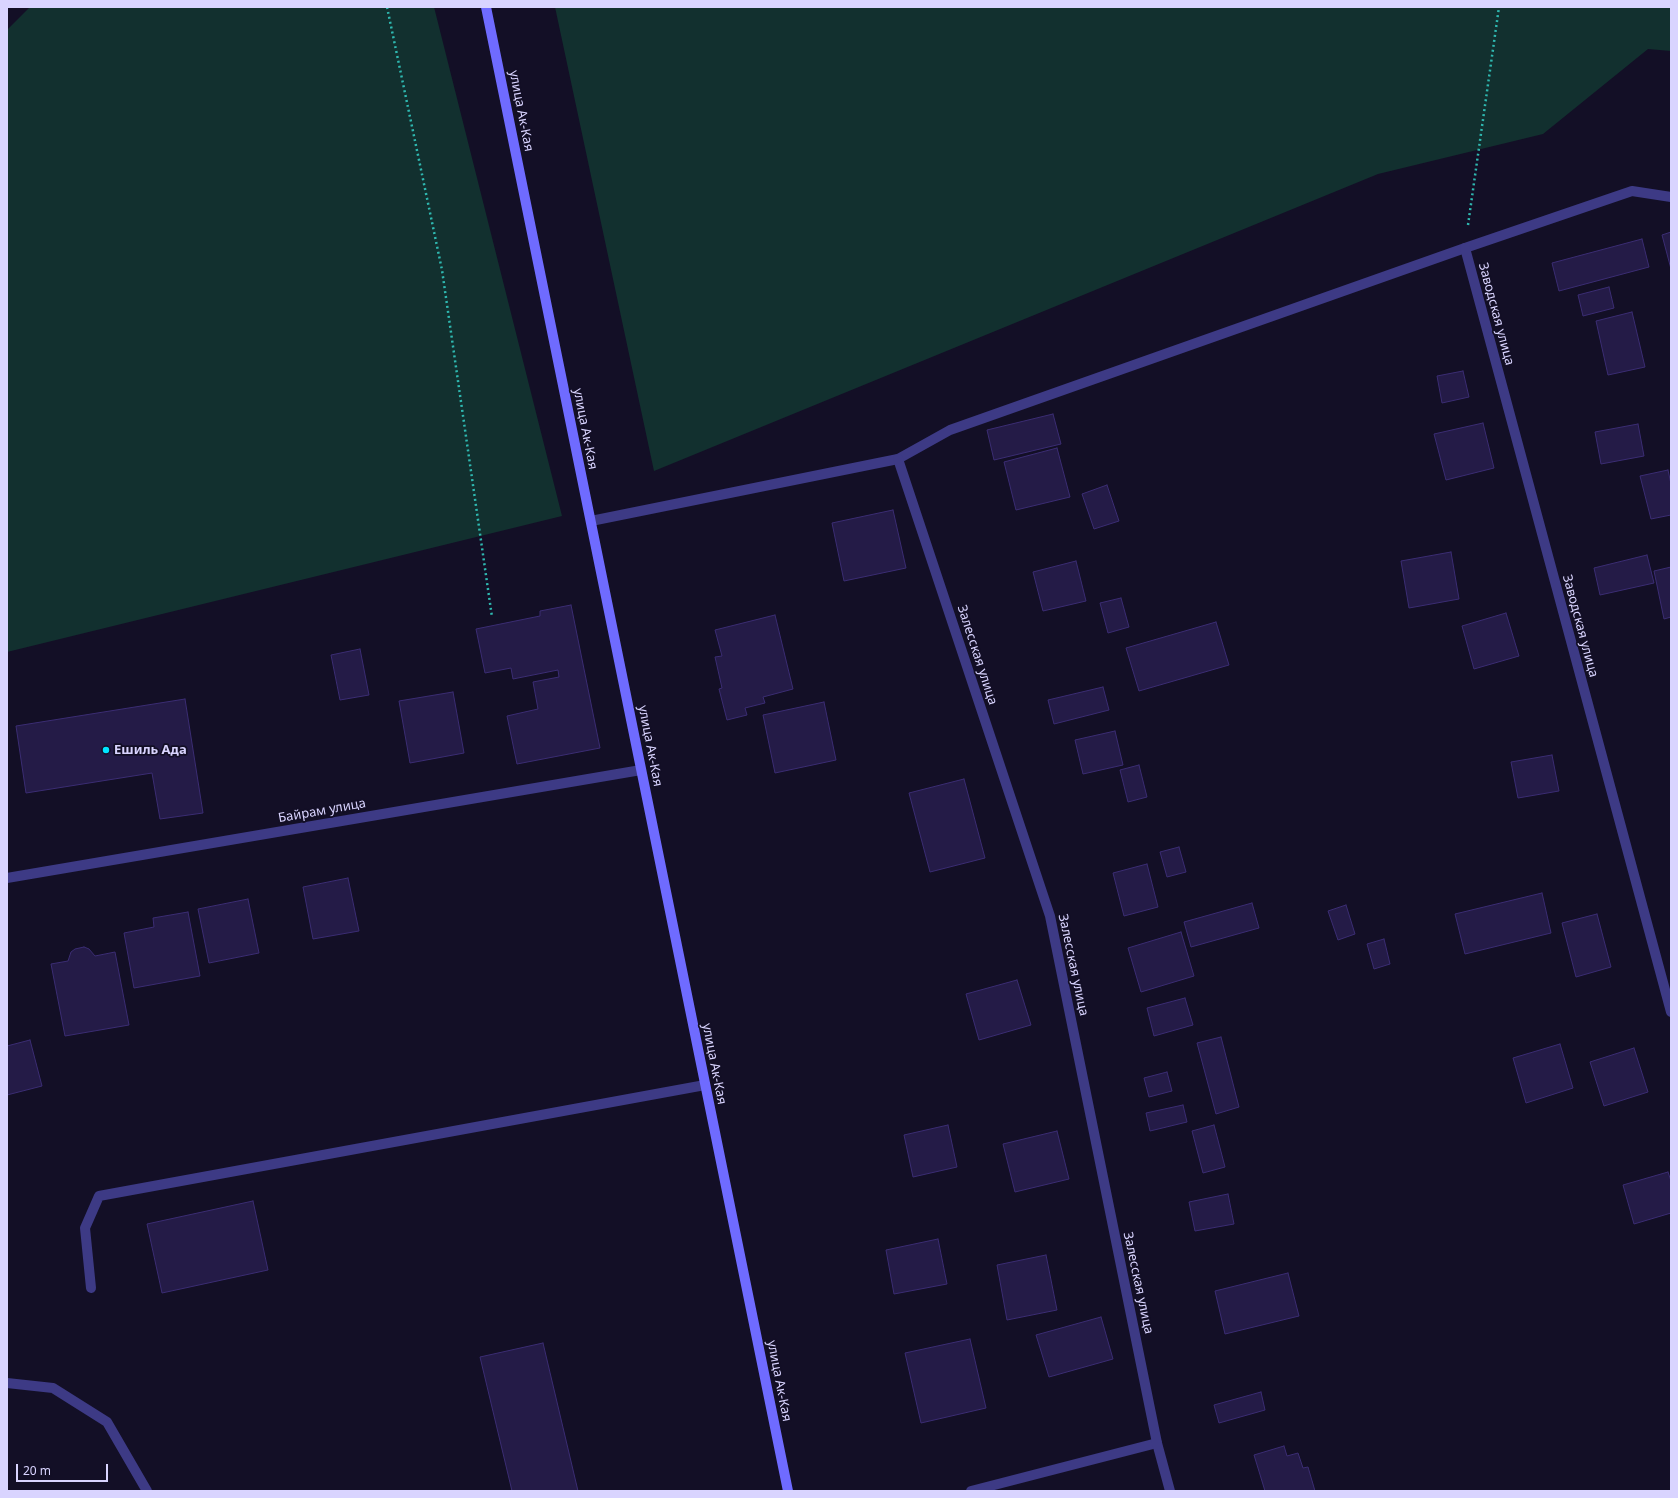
<!DOCTYPE html>
<meta charset="utf-8">
<style>
body{margin:0}
#map{position:relative;width:1678px;height:1498px;overflow:hidden;background:#130f26;font-family:"Noto Sans",sans-serif}
canvas{display:block}
.frame{position:absolute;inset:0;border:8px solid #d9d4ff;pointer-events:none}
.scale{position:absolute;left:16px;top:1464px;width:92px;height:18px;box-sizing:border-box;border:2px solid #d9d4ff;border-top:0;padding-left:5px;font-size:12px;line-height:14px;white-space:nowrap;color:#d9d4ff;-webkit-text-stroke:3px #130f26;paint-order:stroke}
</style>
<div id="map">
<canvas width="1678" height="1498"></canvas>
<div class="frame"></div>
<div class="scale">20 m</div>
</div>
<script>
const c = document.querySelector('canvas').getContext('2d');
c.lineJoin = 'round';
function fill(path, color) {
  c.fillStyle = color;
  c.fill(path, 'evenodd');
}
function toPath(rows) {
  const path = new Path2D();
  for (const r of rows) {
    path.moveTo(r[0], r[1]);
    for (let i = 2; i < r.length; i += 2) path.lineTo(r[i], r[i + 1]);
  }
  return path;
}
function strokePath(path, color, width, dash) {
  c.strokeStyle = color;
  c.lineWidth = width;
  c.lineCap = dash ? 'butt' : 'round';
  c.setLineDash(dash || []);
  c.stroke(path);
}
function write(font, color, halo, rows, align = 'center') {
  c.font = font + ' "Noto Sans",sans-serif';
  c.lineWidth = 3.5;
  c.setLineDash([]);
  c.textBaseline = 'middle';
  c.strokeStyle = halo;
  c.fillStyle = color;
  for (const [text, x, y, turn = 0] of rows) {
    c.save();
    c.translate(x, y);
    c.rotate((+turn || 0) * Math.PI / 180);
    c.textAlign = isNaN(turn) ? turn : align;
    if (halo) c.strokeText(text, 0, 0);
    c.fillText(text, 0, 0);
    c.restore();
  }
}
const green = toPath([
 [30,7,434,7,562,516,7,652,7,30],
 [555,7,1671,7,1671,51,1648,49,1543,134,1378,174,654,471]
]);
const building = toPath([
 [1671,232,1671,269,1662,235,1671,232],
 [1642,239,1649,267,1559,291,1552,263,1642,239],
 [1609,287,1614,308,1583,316,1578,295,1609,287],
 [1632,312,1645,367,1608,375,1596,321,1632,312],
 [1463,371,1469,397,1442,403,1437,376,1463,371],
 [1053,414,1061,444,994,460,987,430,1053,414],
 [1483,423,1494,468,1446,480,1434,434,1483,423],
 [1638,424,1644,456,1601,464,1595,432,1638,424],
 [1057,448,1070,497,1016,510,1004,462,1057,448],
 [1668,470,1671,484,1671,515,1651,519,1640,476,1668,470],
 [1107,485,1119,521,1094,529,1082,494,1107,485],
 [893,510,906,568,844,581,832,523,893,510],
 [1451,552,1459,599,1409,608,1401,561,1451,552],
 [1647,555,1654,583,1600,595,1594,568,1647,555],
 [1076,561,1086,601,1043,611,1033,572,1076,561],
 [1671,567,1671,617,1664,619,1654,571,1671,567],
 [1121,598,1129,627,1108,633,1100,603,1121,598],
 [571,605,600,748,517,764,507,716,538,709,533,682,559,677,558,670,513,679,511,668,485,673,476,629,540,616,540,611,571,605],
 [1506,613,1519,656,1474,669,1462,626,1506,613],
 [775,615,793,689,763,697,765,703,745,708,747,715,727,720,719,689,722,688,715,657,722,656,715,630,775,615],
 [1216,622,1229,665,1139,691,1126,648,1216,622],
 [360,649,369,695,340,700,331,655,360,649],
 [1103,687,1109,710,1054,724,1048,700,1103,687],
 [453,692,464,753,410,763,399,701,453,692],
 [185,699,203,813,160,819,152,773,26,793,16,726,185,699],
 [824,702,836,760,775,773,763,715,824,702],
 [1115,731,1123,765,1083,774,1075,740,1115,731],
 [1552,755,1559,791,1518,798,1511,762,1552,755],
 [1139,765,1147,797,1128,802,1120,770,1139,765],
 [964,779,985,858,930,872,909,793,964,779],
 [1179,847,1186,872,1167,877,1160,852,1179,847],
 [1147,864,1158,907,1124,916,1113,873,1147,864],
 [348,878,359,931,313,939,303,887,348,878],
 [1542,893,1551,933,1465,954,1455,914,1542,893],
 [248,899,259,953,209,963,198,909,248,899],
 [1252,903,1259,928,1191,947,1184,922,1252,903],
 [1346,905,1355,934,1338,940,1328,911,1346,905],
 [188,912,200,976,134,988,124,933,154,927,153,918,188,912],
 [1597,914,1611,967,1576,977,1562,923,1597,914],
 [1181,932,1194,976,1141,992,1128,948,1181,932],
 [1384,939,1390,964,1374,969,1367,944,1384,939],
 [84,947,89,949,95,956,115,952,129,1025,65,1036,51,964,68,961,71,952,75,949,84,947],
 [1017,980,1031,1025,979,1040,966,994,1017,980],
 [1185,998,1193,1025,1154,1036,1147,1008,1185,998],
 [1221,1037,1239,1107,1216,1114,1197,1043,1221,1037],
 [30,1040,42,1086,7,1095,7,1046,30,1040],
 [1560,1044,1573,1088,1526,1103,1513,1058,1560,1044],
 [1634,1048,1648,1092,1604,1106,1590,1062,1634,1048],
 [1167,1072,1172,1091,1149,1097,1144,1078,1167,1072],
 [1183,1105,1187,1122,1150,1131,1146,1113,1183,1105],
 [948,1125,957,1167,913,1177,904,1135,948,1125],
 [1214,1125,1225,1167,1203,1173,1192,1131,1214,1125],
 [1057,1131,1069,1179,1015,1192,1003,1144,1057,1131],
 [1668,1172,1671,1181,1671,1213,1634,1224,1623,1185,1668,1172],
 [1228,1194,1234,1224,1195,1231,1189,1202,1228,1194],
 [253,1201,268,1270,162,1293,147,1224,253,1201],
 [938,1239,947,1284,894,1294,886,1250,938,1239],
 [1046,1255,1057,1310,1007,1320,997,1265,1046,1255],
 [1288,1273,1299,1316,1225,1334,1215,1291,1288,1273],
 [1101,1317,1113,1359,1049,1377,1036,1335,1101,1317],
 [970,1339,986,1408,921,1423,905,1353,970,1339],
 [543,1343,578,1491,512,1491,480,1357,543,1343],
 [1261,1392,1265,1410,1219,1423,1214,1405,1261,1392],
 [1284,1446,1287,1456,1298,1453,1303,1468,1308,1467,1315,1491,1265,1491,1254,1455,1284,1446]
]);
const path = toPath([
 [387,7,442,270,492,617],
 [1468,225,1499,7]
]);
const lane = toPath([
 [591,521,898,459,950,430,1465,248,1632,191,1671,197],
 [91,1288,85,1228,99,1196,705,1085],
 [7,1383,53,1388,107,1422,147,1491],
 [971,1491,1157,1443]
]);
const street = toPath([
 [1465,248,1671,1012],
 [898,459,1050,916,1157,1443,1170,1491],
 [7,878,641,770]
]);
const secondary = toPath([
 [486,7,788,1491]
]);
const markers = [
 [106,750,4,"#00e5ff"]
];
const streetNames = [
 ["улица Ак-Кая",521,111,79],
 ["Заводская улица",1496,314,75],
 ["улица Ак-Кая",585,429,79],
 ["Заводская улица",1580,626,75],
 ["Залесская улица",977,655,72],
 ["улица Ак-Кая",650,746,79],
 ["Байрам улица",322,811,-10],
 ["Залесская улица",1073,965,78],
 ["улица Ак-Кая",714,1064,79],
 ["Залесская улица",1138,1283,78],
 ["улица Ак-Кая",779,1381,79]
];
const poiNames = [
 ["Ешиль Ада",114,750]
];
fill(green, '#12302f');
fill(building, '#241b47');
strokePath(building, '#3b2d73', 1);
strokePath(path, '#2fb8b0', 2.5, [2, 3]);
strokePath(lane, '#3d3a85', 10);
strokePath(street, '#3d3a85', 10);
strokePath(secondary, '#6f6bff', 10);
for (const [x, y, r, color] of markers) {
  const dot = new Path2D();
  dot.arc(x, y, r, 0, 2 * Math.PI);
  c.fillStyle = color;
  c.fill(dot);
  strokePath(dot, '#130f26', 1.5);
}
write('13px', '#d9d4ff', '#130f26', streetNames);
write('bold 13px', '#d9d4ff', '#130f26', poiNames, 'left');
</script>
